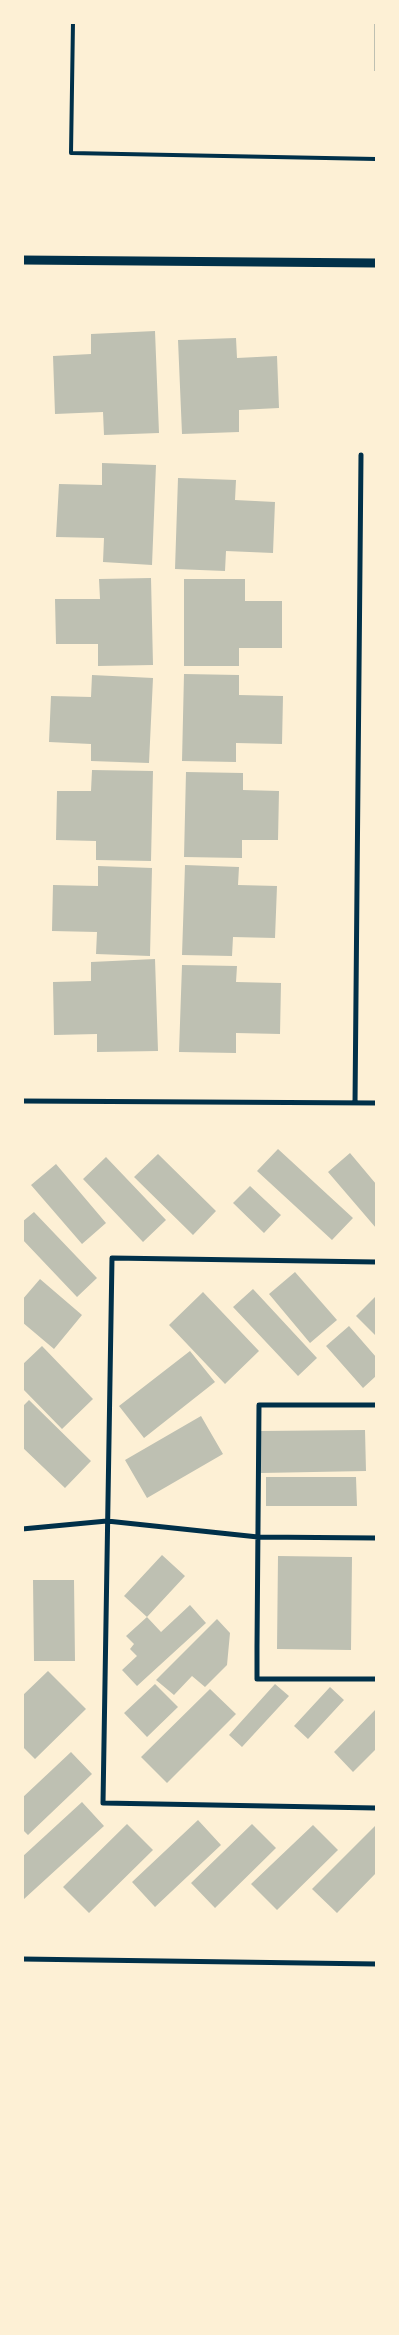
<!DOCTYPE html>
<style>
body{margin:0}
#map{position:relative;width:399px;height:2335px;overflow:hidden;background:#fdf0d5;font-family:"Noto Sans",sans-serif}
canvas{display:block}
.frame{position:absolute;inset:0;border:24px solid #fdf0d5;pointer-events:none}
</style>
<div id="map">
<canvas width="399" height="2335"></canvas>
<div class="frame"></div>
</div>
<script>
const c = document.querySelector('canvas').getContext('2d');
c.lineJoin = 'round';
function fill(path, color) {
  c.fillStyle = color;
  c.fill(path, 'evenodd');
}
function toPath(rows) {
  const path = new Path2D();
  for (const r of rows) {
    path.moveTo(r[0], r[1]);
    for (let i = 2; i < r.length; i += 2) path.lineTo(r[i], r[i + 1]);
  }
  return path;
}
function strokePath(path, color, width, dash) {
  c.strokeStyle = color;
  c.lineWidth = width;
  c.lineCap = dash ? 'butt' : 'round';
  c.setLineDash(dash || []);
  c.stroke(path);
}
const building = toPath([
 [374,22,376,22,376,71,374,71],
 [155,331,159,433,104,435,103,412,55,414,53,356,91,354,91,334],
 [236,338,237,358,277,356,279,408,239,410,239,432,182,434,178,340],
 [102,463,156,465,152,565,103,562,104,538,56,537,59,484,102,485],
 [178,478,236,480,235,500,275,502,273,553,226,551,225,571,175,569],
 [151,578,153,665,98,666,98,644,56,644,55,599,100,599,99,579],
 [184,579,245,579,245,601,282,601,282,648,239,648,239,666,184,666],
 [184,674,239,675,239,695,283,696,282,744,236,743,236,762,182,761],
 [92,675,153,678,149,763,91,761,91,744,49,742,51,696,91,697],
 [92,770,153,771,151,861,96,860,96,841,56,840,57,791,91,791],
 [186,772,243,773,243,790,279,791,278,840,242,840,242,858,184,857],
 [185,865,239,867,238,885,277,886,275,938,233,937,232,956,182,955],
 [98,866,152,868,150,956,96,954,97,932,52,931,53,885,98,886],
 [155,959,158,1051,97,1052,97,1034,54,1035,53,982,91,981,91,962],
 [182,965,237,966,236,982,281,983,280,1034,236,1033,236,1053,179,1052],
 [278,1149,353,1218,332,1240,257,1171],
 [350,1153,376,1184,376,1228,328,1172],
 [158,1154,216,1211,193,1235,134,1177],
 [106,1157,166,1220,143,1242,83,1179],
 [56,1164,106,1223,82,1244,31,1185],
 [250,1186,281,1215,264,1233,233,1203],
 [34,1212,97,1278,77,1297,22,1239,22,1222],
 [295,1272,337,1320,310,1343,269,1294],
 [40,1279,82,1315,54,1349,22,1322,22,1300],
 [253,1289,317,1358,298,1376,233,1307],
 [203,1292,259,1351,225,1384,169,1325],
 [376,1296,376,1336,356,1316],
 [349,1326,376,1357,376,1376,363,1388,326,1346],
 [42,1346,93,1399,62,1429,22,1388,22,1365],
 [190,1351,215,1382,144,1438,119,1406],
 [29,1400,91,1461,65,1488,22,1447,22,1407],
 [201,1416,223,1454,147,1498,125,1460],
 [365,1430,366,1471,261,1473,260,1431],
 [266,1477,356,1477,357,1506,266,1506],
 [162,1555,185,1576,147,1617,161,1632,190,1605,206,1623,137,1686,122,1670,137,1656,130,1649,134,1644,126,1636,147,1617,124,1596],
 [278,1556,352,1557,351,1650,277,1649],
 [33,1580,74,1580,75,1661,34,1661],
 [217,1619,230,1633,227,1665,205,1687,192,1676,174,1695,156,1680],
 [48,1671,86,1709,35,1759,22,1746,22,1696],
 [155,1684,178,1707,147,1737,124,1713],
 [275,1684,289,1696,242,1747,229,1735],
 [330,1687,344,1700,308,1739,294,1726],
 [210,1689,236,1714,167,1783,141,1757],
 [376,1709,376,1749,353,1772,334,1752],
 [71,1752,92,1774,28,1835,22,1829,22,1798],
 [82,1802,104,1826,24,1899,22,1857],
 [198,1820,221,1845,155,1907,132,1882],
 [127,1824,153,1850,89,1913,63,1887],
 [252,1824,276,1848,215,1908,191,1883],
 [313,1825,338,1850,277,1910,251,1884],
 [376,1825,376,1873,337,1913,312,1889]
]);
const service = toPath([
 [73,22,71,153,376,159]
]);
const minor = toPath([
 [22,1101,376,1103],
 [355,1103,361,455],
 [376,1262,112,1258,103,1803,376,1808],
 [376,1405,259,1405,257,1646,257,1679,376,1679],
 [22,1529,107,1521,258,1537,376,1538],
 [22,1959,376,1964]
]);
const tertiary = toPath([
 [22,260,376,263]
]);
fill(building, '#bec0b2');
strokePath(service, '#003049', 4);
strokePath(minor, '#003049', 5);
strokePath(tertiary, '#003049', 9);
</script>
